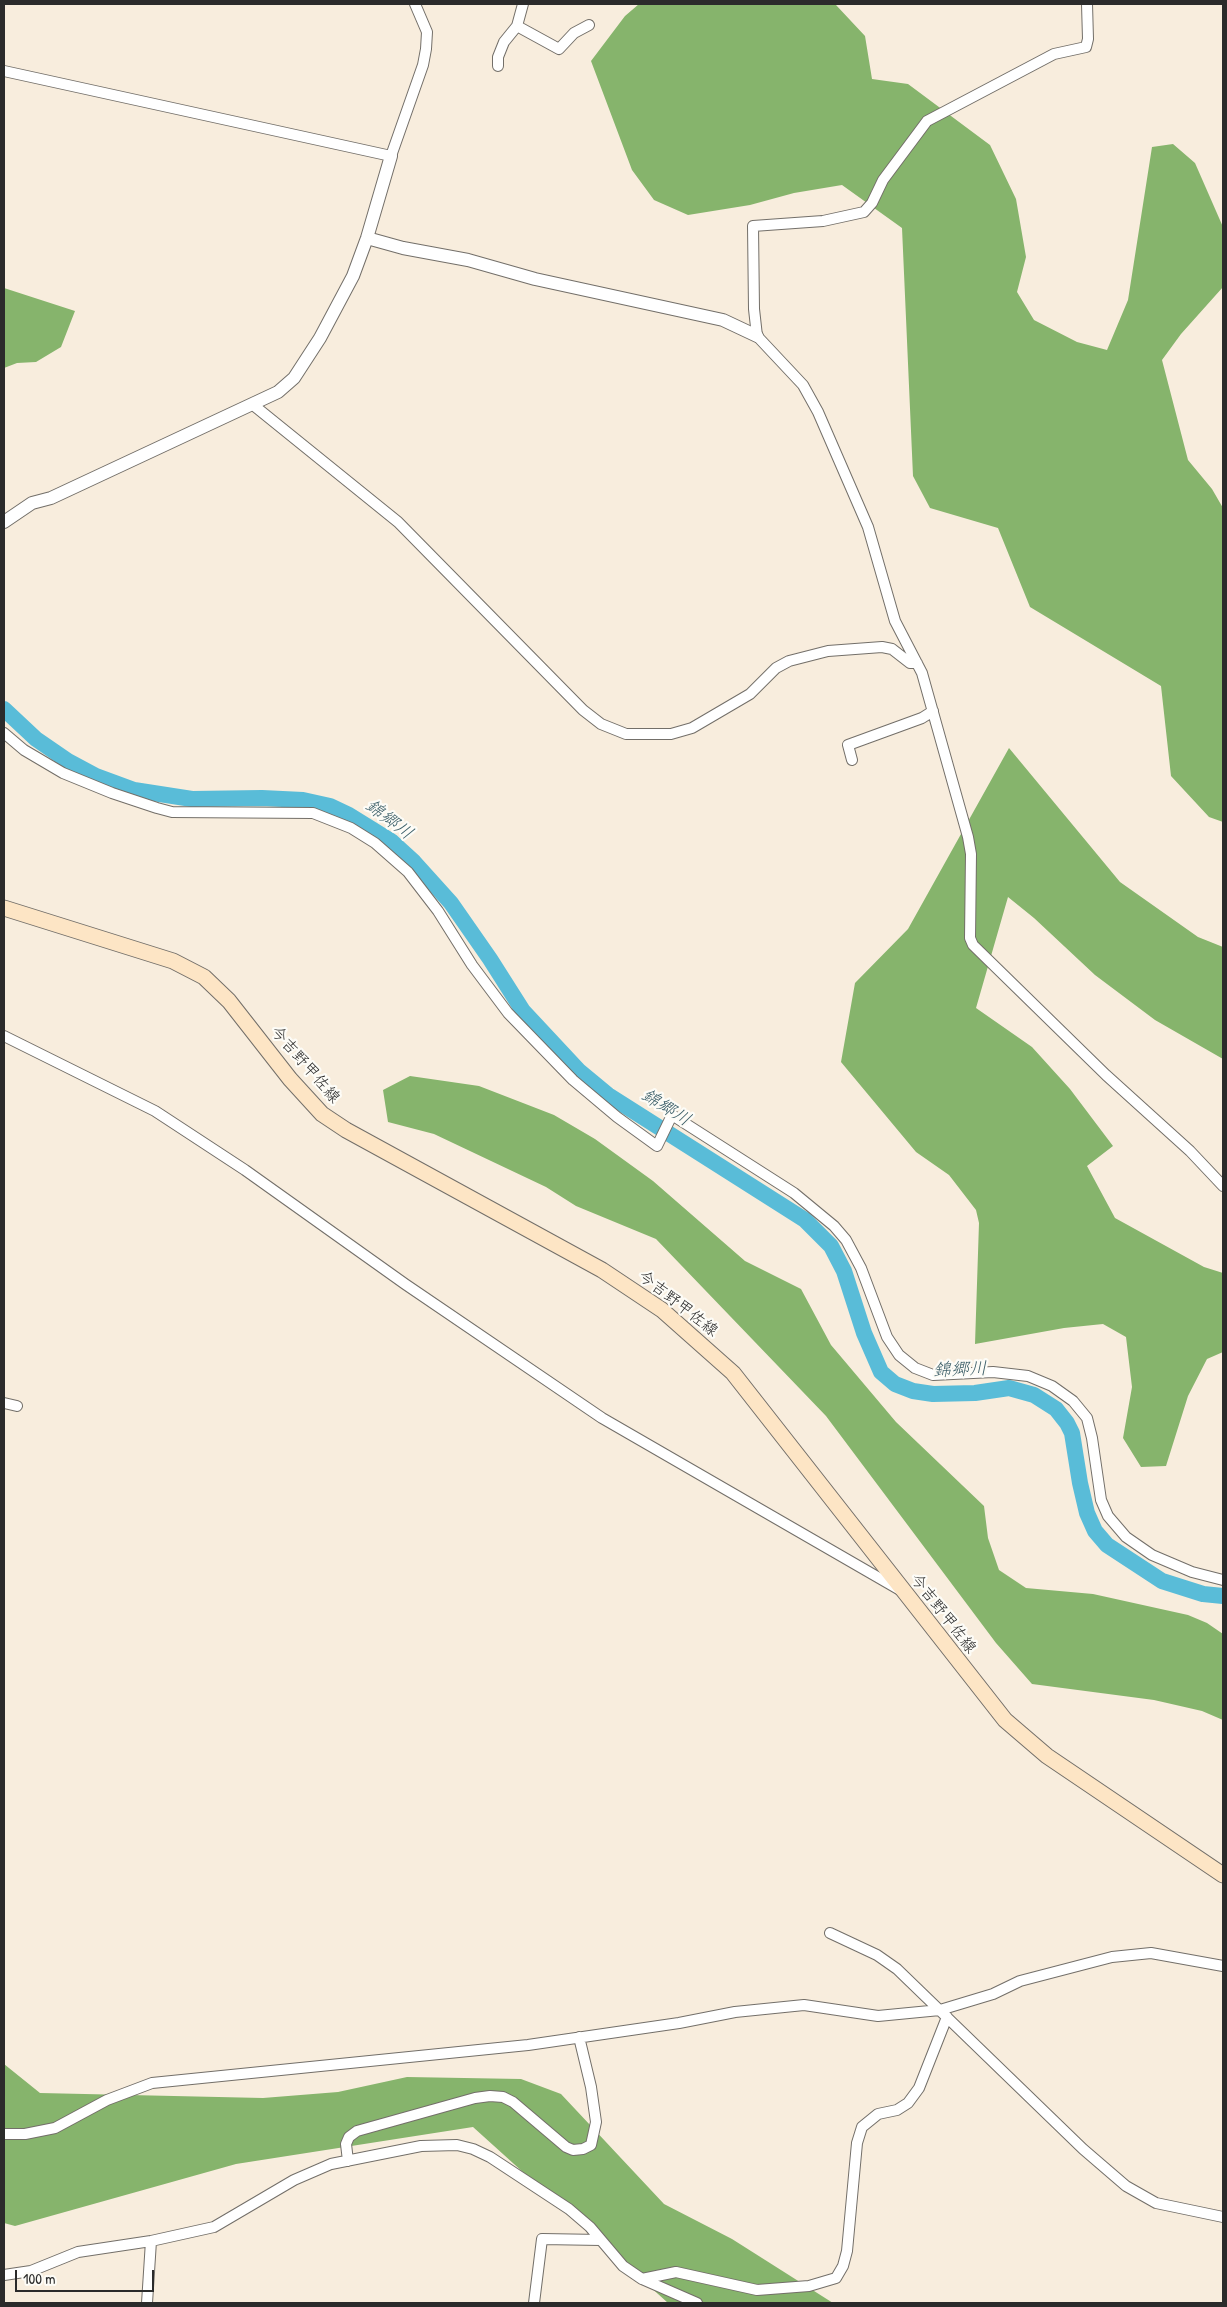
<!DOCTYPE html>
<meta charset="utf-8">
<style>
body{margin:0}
#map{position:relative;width:1227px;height:2307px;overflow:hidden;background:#f8eddd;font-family:"Patrick Hand",sans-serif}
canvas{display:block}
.frame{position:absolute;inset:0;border:5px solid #2b2b2b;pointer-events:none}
.scale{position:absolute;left:15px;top:2270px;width:139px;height:22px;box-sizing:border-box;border:2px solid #2b2b2b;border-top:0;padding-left:6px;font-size:15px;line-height:18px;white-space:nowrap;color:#2b2b2b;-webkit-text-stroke:4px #fdfcf7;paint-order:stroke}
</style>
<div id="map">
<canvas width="1227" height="2307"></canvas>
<div class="frame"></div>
<div class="scale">100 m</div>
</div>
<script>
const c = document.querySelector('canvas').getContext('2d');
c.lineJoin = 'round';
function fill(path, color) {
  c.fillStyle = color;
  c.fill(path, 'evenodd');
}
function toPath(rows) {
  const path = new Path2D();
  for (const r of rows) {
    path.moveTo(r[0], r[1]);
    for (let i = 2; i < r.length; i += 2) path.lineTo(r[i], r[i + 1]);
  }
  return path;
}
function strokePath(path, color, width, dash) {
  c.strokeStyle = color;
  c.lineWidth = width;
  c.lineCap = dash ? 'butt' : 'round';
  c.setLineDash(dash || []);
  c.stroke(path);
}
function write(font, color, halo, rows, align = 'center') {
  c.font = font + ' "Patrick Hand","Klee One",sans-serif';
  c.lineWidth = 4.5;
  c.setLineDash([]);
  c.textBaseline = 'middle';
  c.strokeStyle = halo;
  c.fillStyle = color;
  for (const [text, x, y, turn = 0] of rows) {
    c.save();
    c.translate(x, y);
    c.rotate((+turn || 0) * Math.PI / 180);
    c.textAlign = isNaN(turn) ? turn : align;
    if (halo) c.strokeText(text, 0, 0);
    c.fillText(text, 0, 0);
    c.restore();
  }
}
const forest = toPath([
 [639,4,836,5,865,36,872,79,908,84,990,145,1016,199,1026,257,1017,292,1034,320,1077,342,1107,350,1128,300,1152,147,1173,144,1195,163,1223,227,1223,287,1181,334,1162,360,1188,460,1212,489,1223,508,1223,822,1209,817,1171,776,1161,686,1030,607,998,528,930,508,913,476,902,228,842,185,794,193,750,205,688,215,654,200,632,170,591,61,625,16],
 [4,288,75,311,61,347,36,362,17,363,4,368],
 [1009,748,1120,882,1198,937,1223,947,1223,1059,1155,1020,1095,975,1034,918,1008,897,976,1008,1032,1047,1070,1089,1113,1146,1087,1166,1115,1218,1204,1267,1223,1273,1223,1352,1207,1359,1188,1396,1166,1466,1141,1467,1123,1438,1132,1387,1126,1337,1103,1324,1064,1328,975,1344,979,1223,976,1210,949,1175,916,1152,841,1062,855,983,908,929],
 [410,1076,479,1086,554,1115,595,1139,653,1181,745,1261,801,1289,831,1345,896,1422,984,1506,988,1538,999,1570,1026,1588,1093,1594,1188,1615,1207,1623,1223,1634,1223,1720,1202,1711,1154,1700,1032,1684,996,1643,826,1416,656,1239,576,1206,546,1187,434,1134,388,1122,383,1090],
 [4,2064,40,2093,263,2098,338,2092,407,2077,521,2079,561,2094,664,2204,732,2239,833,2303,668,2303,473,2127,236,2164,15,2226,4,2223]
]);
const river = toPath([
 [4,709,36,739,68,761,96,776,134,790,192,799,262,798,303,800,330,806,349,815,391,841,414,862,451,903,490,959,523,1011,579,1071,608,1095,805,1220,831,1246,844,1271,864,1333,881,1372,895,1384,913,1391,933,1394,975,1393,1009,1388,1034,1395,1056,1409,1067,1423,1072,1433,1080,1483,1087,1513,1095,1531,1107,1545,1162,1581,1203,1594,1223,1596]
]);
const minor = toPath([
 [1087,4,1088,39,1086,47,1054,54,927,121,883,180,872,203,864,212,823,221,753,226,754,309,757,336,803,385,818,412,868,527,895,621,922,673,968,837,971,854,970,938,973,945,1106,1075,1190,1151,1223,1186],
 [517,26,559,49,574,33,589,25],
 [498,66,498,57,504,42,517,26,523,4],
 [4,71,391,156,423,65,426,49,427,32,415,4],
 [252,404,398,522,583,710,601,724,626,734,671,734,692,728,750,694,776,668,789,661,828,651,882,647,892,649,910,663,917,663],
 [4,733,24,750,63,773,112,793,157,808,172,812,313,813,351,828,375,843,408,872,438,911,472,965,508,1013,573,1080,617,1117,657,1146,672,1115,794,1193,834,1226,846,1240,861,1268,887,1337,899,1355,915,1368,933,1375,993,1372,1028,1376,1052,1386,1073,1401,1087,1418,1092,1438,1101,1500,1108,1516,1126,1537,1152,1555,1192,1572,1223,1580],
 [852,760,848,745,922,718,933,711],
 [4,1036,155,1111,245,1170,405,1284,602,1418,900,1590],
 [4,1403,17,1406],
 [830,1933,877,1955,897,1969,1083,2149,1126,2186,1156,2203,1223,2217],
 [4,2134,25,2134,55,2128,107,2100,152,2083,528,2045,679,2023,735,2012,804,2005,878,2016,940,2010,993,1994,1020,1981,1112,1957,1151,1953,1223,1966],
 [348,2161,346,2144,349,2137,357,2131,475,2098,490,2096,503,2097,513,2102,566,2147,573,2150,583,2149,591,2145,596,2122,591,2087,579,2037],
 [4,2275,31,2271,78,2252,151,2241,214,2227,294,2180,331,2164,421,2146,457,2145,473,2149,490,2157,569,2209,590,2227,623,2266,642,2279,697,2303],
 [642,2279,676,2272,757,2290,809,2286,836,2278,843,2266,847,2251,857,2143,862,2127,878,2114,897,2110,908,2103,919,2088,947,2017],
 [147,2303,151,2241],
 [534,2303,542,2239,601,2240]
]);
const tertiary = toPath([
 [367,238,403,248,468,260,535,279,723,320,757,336],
 [4,522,32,503,51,498,278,392,294,378,320,338,353,276,367,238,391,156]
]);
const secondary = toPath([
 [4,908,173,961,204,977,229,1001,290,1079,322,1114,346,1130,602,1270,662,1310,733,1373,1005,1720,1047,1756,1223,1875]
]);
const streetNames = [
 ["今吉野甲佐線",305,1065,49],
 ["今吉野甲佐線",678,1304,38],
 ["今吉野甲佐線",943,1614,52]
];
const waterNames = [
 ["錦郷川",389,820,37],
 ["錦郷川",666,1108,32],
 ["錦郷川",960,1370,-2]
];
fill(forest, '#86b46c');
strokePath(river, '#59bcd8', 16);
strokePath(minor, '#736f69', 12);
strokePath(tertiary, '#736f69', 14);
strokePath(secondary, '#736f69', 17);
strokePath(minor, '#fff', 10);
strokePath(tertiary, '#fff', 12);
strokePath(secondary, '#fde5c5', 15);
write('16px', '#2b2b2b', '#fdfcf7', streetNames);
write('italic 18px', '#3b5e68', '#fdfcf7', waterNames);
</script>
